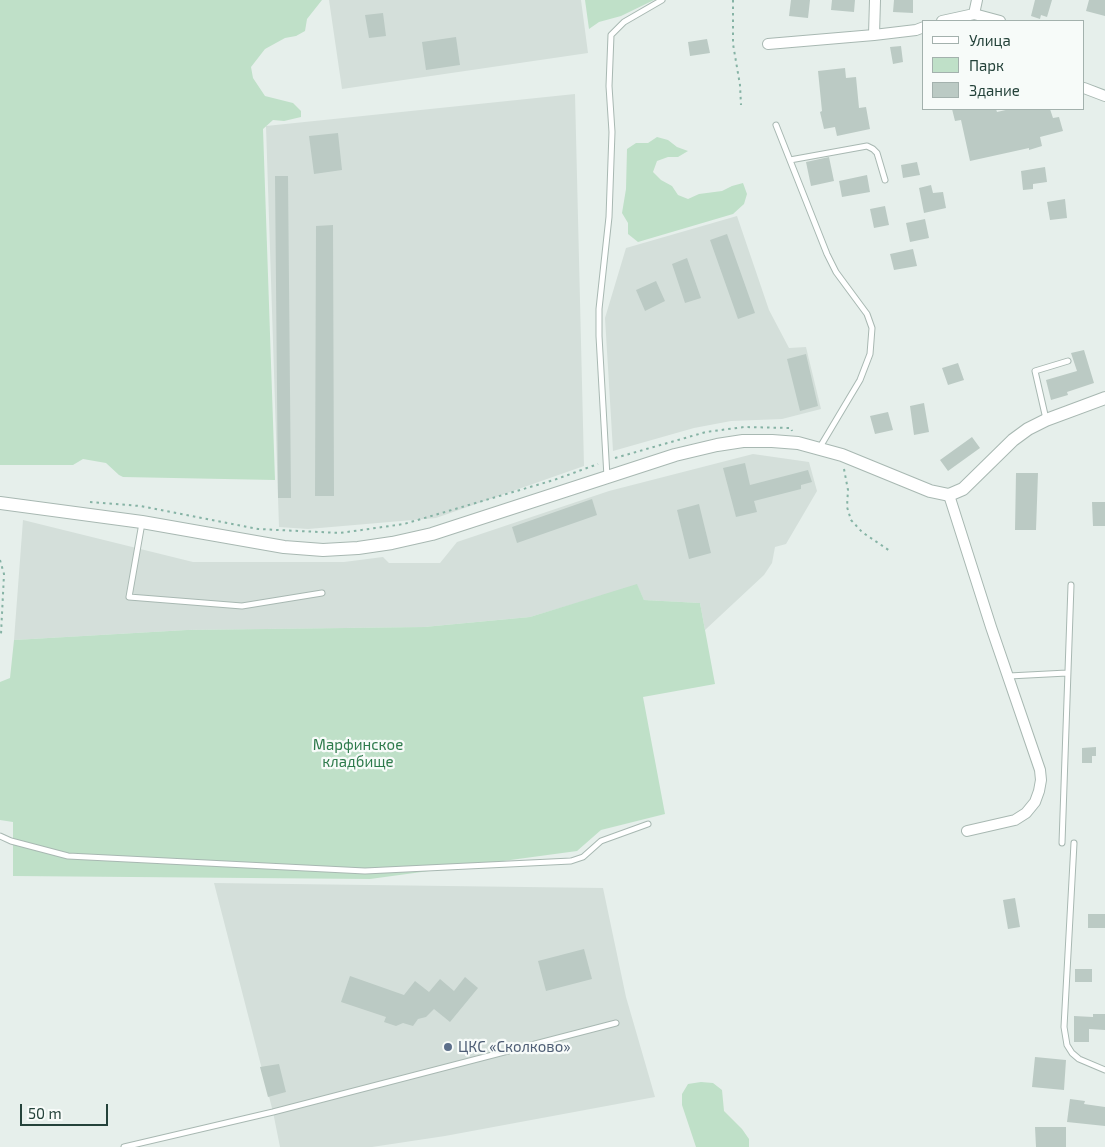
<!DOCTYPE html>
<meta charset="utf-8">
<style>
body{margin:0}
#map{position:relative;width:1105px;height:1147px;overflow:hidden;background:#e6efeb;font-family:"Exo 2",sans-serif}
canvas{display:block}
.legend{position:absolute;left:922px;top:20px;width:162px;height:90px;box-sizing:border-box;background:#f7fbf9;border:1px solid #a3b1ad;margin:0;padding:6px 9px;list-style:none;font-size:15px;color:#24423a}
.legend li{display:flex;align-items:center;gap:10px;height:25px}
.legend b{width:25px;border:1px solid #a3b1ad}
.scale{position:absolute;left:20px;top:1104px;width:88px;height:22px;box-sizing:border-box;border:2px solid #24423a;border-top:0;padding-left:6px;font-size:15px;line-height:18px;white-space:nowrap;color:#24423a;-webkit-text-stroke:4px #f7fbf9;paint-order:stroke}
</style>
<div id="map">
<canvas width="1105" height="1147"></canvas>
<ul class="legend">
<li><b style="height:6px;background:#fff"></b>Улица</li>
<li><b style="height:14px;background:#bfe0c8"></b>Парк</li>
<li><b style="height:14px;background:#bbcac4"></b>Здание</li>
</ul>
<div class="scale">50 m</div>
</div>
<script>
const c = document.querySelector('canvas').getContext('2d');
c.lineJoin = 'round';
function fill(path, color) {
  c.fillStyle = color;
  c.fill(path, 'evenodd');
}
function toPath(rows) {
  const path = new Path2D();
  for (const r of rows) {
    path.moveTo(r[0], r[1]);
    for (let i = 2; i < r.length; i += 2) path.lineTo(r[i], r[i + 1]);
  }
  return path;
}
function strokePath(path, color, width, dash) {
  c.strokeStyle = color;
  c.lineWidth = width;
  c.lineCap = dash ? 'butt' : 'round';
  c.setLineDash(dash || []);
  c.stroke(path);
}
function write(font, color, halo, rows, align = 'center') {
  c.font = font + ' "Exo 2",sans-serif';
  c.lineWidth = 4.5;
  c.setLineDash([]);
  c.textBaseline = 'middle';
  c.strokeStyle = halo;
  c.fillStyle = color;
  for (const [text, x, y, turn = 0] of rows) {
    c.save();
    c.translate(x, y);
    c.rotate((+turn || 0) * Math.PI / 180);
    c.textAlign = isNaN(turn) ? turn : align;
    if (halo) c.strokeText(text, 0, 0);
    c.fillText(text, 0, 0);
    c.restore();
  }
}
const built = toPath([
 [329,0,581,0,588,53,342,89],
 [575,94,584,466,436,518,308,529,279,527,266,126],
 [737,216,769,310,789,348,806,347,821,409,782,419,731,421,694,428,613,451,605,318,626,248],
 [753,454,809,462,817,491,786,544,775,547,772,563,764,575,705,630,700,603,644,600,637,585,530,617,424,627,187,630,14,640,23,520,193,562,344,562,383,557,389,563,440,563,457,542,609,491],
 [214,883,603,888,626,997,655,1097,445,1136,372,1147,280,1147,273,1112]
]);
const green = toPath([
 [0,0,322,0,307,19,305,31,296,36,285,38,265,49,251,67,253,78,265,96,293,103,301,111,301,117,284,121,273,120,263,129,275,480,123,477,119,475,106,463,83,459,73,465,0,465],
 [585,0,654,0,621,16,599,22,589,29],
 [657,137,668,140,677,147,688,151,678,157,668,157,657,161,653,172,661,180,672,186,678,195,688,199,699,194,722,191,732,186,743,183,747,194,744,204,733,214,638,242,628,234,628,223,622,213,626,189,627,149,636,143,648,143],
 [637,584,644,600,700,603,715,684,643,697,665,814,601,830,577,851,370,879,13,876,13,822,0,820,0,682,10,678,14,640,187,630,424,627,530,617],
 [701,1082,713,1083,722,1090,724,1111,742,1129,749,1139,749,1147,696,1147,682,1105,682,1094,688,1084]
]);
const building = toPath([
 [791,0,810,0,808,18,789,16],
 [832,0,855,0,854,12,831,10],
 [894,0,913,0,913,13,893,12],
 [1035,0,1052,0,1047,17,1041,15,1040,19,1031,16],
 [1089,0,1105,0,1105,16,1086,11],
 [383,13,386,36,369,38,365,15],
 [456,37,460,65,426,70,422,42],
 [707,39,710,53,690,56,688,42],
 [901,46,903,62,893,64,890,47],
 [845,68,846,78,856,77,859,108,866,107,870,129,837,136,835,127,824,129,820,112,822,111,818,71],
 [952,109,996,109,997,112,1010,109,1050,109,1053,118,1059,117,1063,131,1040,137,1042,146,1029,150,1029,148,970,161,961,120,955,121],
 [338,133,342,170,314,174,309,136],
 [829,157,834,181,811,186,806,162],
 [917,162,920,175,903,178,901,165],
 [1045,167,1047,182,1033,184,1033,189,1023,190,1021,171],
 [867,175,870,192,842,197,839,181],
 [275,176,288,176,291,498,278,498],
 [931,185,933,193,943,192,946,208,924,213,919,188],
 [1065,199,1067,218,1050,220,1047,202],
 [885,206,889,225,874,228,870,209],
 [925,219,929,238,910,242,906,223],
 [333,225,334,496,315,496,316,226],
 [727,234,755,313,738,319,710,240],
 [913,249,917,266,894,270,890,254],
 [687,258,701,298,685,303,672,264],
 [656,281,665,301,645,311,636,290],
 [1084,350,1094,383,1067,392,1068,395,1051,400,1046,380,1077,371,1071,353],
 [806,354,818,406,800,411,787,359],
 [958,363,964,380,948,385,942,368],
 [924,403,929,432,914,435,910,406],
 [888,412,893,430,875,434,870,416],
 [972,437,980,448,948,471,940,460],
 [745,463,750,485,808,470,812,482,801,485,801,489,754,501,757,512,736,517,723,468],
 [1016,473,1038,473,1036,530,1015,530],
 [592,499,597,515,517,543,512,527],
 [1092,502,1105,502,1105,526,1093,526],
 [699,504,711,553,689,559,677,510],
 [1096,747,1096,756,1092,756,1092,763,1082,763,1082,748],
 [1015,898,1020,927,1008,929,1003,900],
 [1088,914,1105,914,1105,928,1088,928],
 [584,949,592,979,546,991,538,961],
 [1075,969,1092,969,1092,982,1075,982],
 [350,976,404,995,415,981,429,992,440,979,454,991,465,977,478,988,450,1022,434,1009,426,1017,418,1019,413,1026,403,1023,396,1026,384,1022,386,1017,341,1002],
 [1093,1014,1105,1014,1105,1030,1089,1029,1089,1042,1074,1042,1074,1016,1093,1017],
 [1035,1057,1066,1060,1064,1090,1032,1087],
 [279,1064,286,1092,268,1097,260,1067],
 [1070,1099,1085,1101,1084,1104,1105,1107,1105,1126,1067,1122],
 [1035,1127,1066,1127,1066,1147,1036,1147]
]);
const path = toPath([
 [733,0,733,44,740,85,741,105],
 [615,458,706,432,744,427,791,428,792,431],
 [844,469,848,490,847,507,851,520,862,532,890,551],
 [90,502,140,506,258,529,340,533,404,524,554,480,598,464],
 [0,560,4,574,1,634]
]);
const service = toPath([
 [776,125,827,254,836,272,867,314,872,328,870,354,860,380,820,447],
 [790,160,867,146,873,149,877,153,885,180],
 [1046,419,1035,371,1068,361],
 [607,477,599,336,599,309,609,217,612,132,609,86,611,35,624,22,662,0],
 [142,523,129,597,242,606,322,593],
 [1009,676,1067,673],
 [0,836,11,841,68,856,365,871,571,861,583,857,601,841,648,824],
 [1062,843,1071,585],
 [1074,843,1064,1027,1067,1045,1072,1053,1079,1059,1105,1070],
 [124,1147,273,1112,616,1023]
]);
const minor = toPath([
 [974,14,977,0],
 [942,21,974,14,1000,21],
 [874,35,875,0],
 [768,44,874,35,916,30,924,27],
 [1084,88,1105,96],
 [949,495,991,627,1040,770,1041,780,1039,791,1035,802,1026,813,1015,820,967,831]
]);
const tertiary = toPath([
 [0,503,142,522,284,547,323,550,358,548,392,543,432,534,675,455,717,445,743,441,772,441,798,443,842,455,930,491,949,495,963,489,1013,440,1028,429,1046,420,1105,398]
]);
const markers = [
 [448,1047,5,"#5c6f8a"]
];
const parkNames = [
 ["Марфинское",358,745],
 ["кладбище",358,762]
];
const serviceNames = [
 ["ЦКС «Сколково»",458,1047]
];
fill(built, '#d4dfda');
fill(green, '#bfe0c8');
fill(building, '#bbcac4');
strokePath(service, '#a8b8b2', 7);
strokePath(minor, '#a8b8b2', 12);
strokePath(tertiary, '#a8b8b2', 14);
strokePath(path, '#86b3a5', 2, [2.5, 4]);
strokePath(service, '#fff', 5);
strokePath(minor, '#fff', 10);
strokePath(tertiary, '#fff', 12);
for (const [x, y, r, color] of markers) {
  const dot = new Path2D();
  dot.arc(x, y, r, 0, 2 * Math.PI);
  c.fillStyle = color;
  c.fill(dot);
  strokePath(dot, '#f7fbf9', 2);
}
write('15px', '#2d7a4b', '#f7fbf9', parkNames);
write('15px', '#4e5e75', '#f7fbf9', serviceNames, 'left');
</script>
